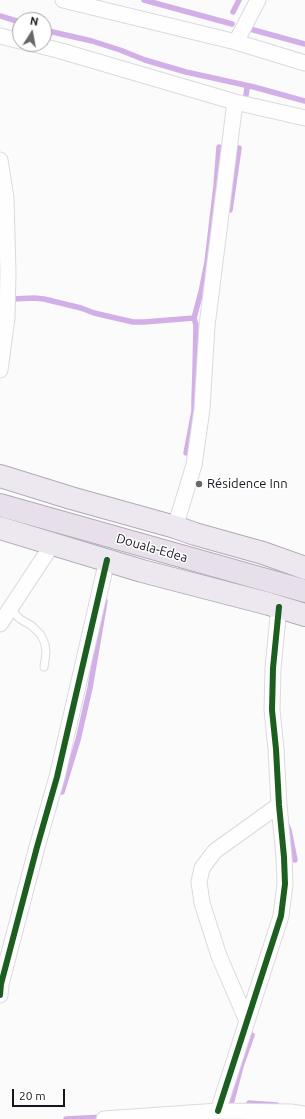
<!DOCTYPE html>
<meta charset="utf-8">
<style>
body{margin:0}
#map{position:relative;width:305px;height:1119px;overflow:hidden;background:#fbfbfb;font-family:Ubuntu,sans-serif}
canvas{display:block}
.north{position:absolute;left:12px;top:12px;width:40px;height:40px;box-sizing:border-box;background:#fff;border:1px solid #a4a1a5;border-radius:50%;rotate:11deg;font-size:11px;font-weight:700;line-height:16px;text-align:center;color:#1b151f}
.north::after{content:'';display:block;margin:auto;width:14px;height:18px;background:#69666c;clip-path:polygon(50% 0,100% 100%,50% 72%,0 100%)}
.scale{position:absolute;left:12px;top:1089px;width:53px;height:18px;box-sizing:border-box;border:2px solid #1b151f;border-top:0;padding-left:5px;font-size:12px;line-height:14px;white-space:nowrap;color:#1b151f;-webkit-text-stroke:3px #fff;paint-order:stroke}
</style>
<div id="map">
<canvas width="305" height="1119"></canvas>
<div class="north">N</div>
<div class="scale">20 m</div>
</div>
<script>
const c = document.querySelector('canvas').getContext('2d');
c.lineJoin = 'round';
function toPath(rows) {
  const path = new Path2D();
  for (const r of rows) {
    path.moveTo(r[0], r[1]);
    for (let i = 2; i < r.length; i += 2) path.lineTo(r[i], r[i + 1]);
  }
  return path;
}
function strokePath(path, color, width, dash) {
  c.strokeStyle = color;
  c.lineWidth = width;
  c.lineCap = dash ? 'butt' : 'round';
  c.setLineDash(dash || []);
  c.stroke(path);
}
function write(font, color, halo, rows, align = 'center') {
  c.font = font + ' Ubuntu,sans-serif';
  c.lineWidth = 3;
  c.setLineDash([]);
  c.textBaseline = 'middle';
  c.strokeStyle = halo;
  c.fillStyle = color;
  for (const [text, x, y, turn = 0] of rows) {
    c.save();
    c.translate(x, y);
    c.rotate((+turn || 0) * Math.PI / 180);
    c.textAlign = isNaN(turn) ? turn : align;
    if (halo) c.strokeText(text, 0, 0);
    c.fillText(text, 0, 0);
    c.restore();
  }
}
const stream = toPath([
 [144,0,232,24],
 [233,12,239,0],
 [0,16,20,22],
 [250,29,305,44],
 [44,30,92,41,120,50,145,60,186,72,254,87,305,101],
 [245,102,247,88],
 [230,210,239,148],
 [13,299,34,298,44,299,81,308,94,313,133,322,144,322,194,318],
 [186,453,194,411,194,402,195,370,196,325,194,318,201,292,207,262,216,186,219,147],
 [62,792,78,740,90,688,105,601],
 [286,823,289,830,295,860],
 [249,1103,277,1105],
 [225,1105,231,1104,241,1066,252,1035],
 [66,1119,104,1117]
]);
const service = toPath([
 [10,609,20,619,32,626,41,635,45,644,46,653,44,667]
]);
const minor = toPath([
 [63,0,236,42,305,63],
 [0,36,20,41],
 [236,42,258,0],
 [34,44,61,51,235,102,305,118],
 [0,160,6,198,8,273,7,318,0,370],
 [175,527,194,465,202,409,207,326,235,102],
 [0,624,52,545],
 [0,995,1,984,37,847,57,777,107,560],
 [247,1021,219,956,202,903,199,882,202,868,215,851,279,805],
 [218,1111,281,916,285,884,284,857,279,805,276,749,272,710,273,668,279,607],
 [104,1119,218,1111,291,1112,305,1114]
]);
const primary = toPath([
 [0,476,71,498,175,527,195,534,263,553,305,568],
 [0,528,142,571,269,604,305,615]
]);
const trunk = toPath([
 [0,505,305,591]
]);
const cycleway = toPath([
 [0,995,1,984,37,847,57,777,107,560],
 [218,1111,281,916,285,884,284,857,279,805,276,749,272,710,273,668,279,607]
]);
const markers = [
 [199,484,4,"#69666c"]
];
const poiNames = [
 ["Résidence Inn",207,484]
];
const streetNames = [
 ["Douala-Edea",152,548,16]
];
strokePath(stream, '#d2b0e7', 5.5);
strokePath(service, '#dcd9df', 9);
strokePath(minor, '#dcd9df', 17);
strokePath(primary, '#b2aab7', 24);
strokePath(trunk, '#b2aab7', 24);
strokePath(service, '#fefefe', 7);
strokePath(minor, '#fefefe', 15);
strokePath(primary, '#ede8ef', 22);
strokePath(trunk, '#e7e0ea', 22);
strokePath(cycleway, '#1b5e20', 6);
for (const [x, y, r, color] of markers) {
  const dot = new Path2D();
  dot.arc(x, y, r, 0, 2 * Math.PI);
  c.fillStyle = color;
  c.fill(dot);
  strokePath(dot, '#fff', 1.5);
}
write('13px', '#1b151f', '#fff', poiNames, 'left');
write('13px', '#1b151f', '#fff', streetNames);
</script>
